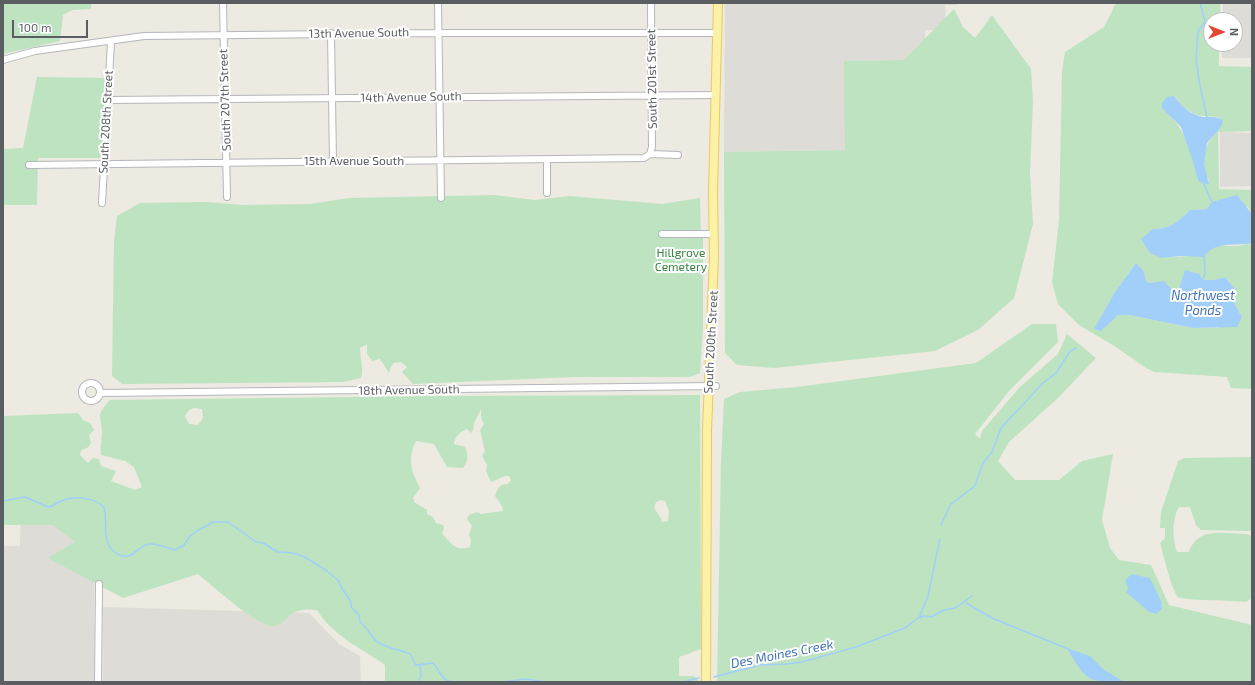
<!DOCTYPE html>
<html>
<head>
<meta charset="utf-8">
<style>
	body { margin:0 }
	#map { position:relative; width:1255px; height:685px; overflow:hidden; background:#eceae1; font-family:"Exo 2",sans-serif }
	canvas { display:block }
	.frame { position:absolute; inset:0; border:4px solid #5a5d61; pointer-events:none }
	.north { position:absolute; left:1203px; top:12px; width:40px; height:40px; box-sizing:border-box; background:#fff; border:1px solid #bdbec0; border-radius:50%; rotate:90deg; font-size:11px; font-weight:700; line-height:16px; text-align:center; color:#5a5d61 }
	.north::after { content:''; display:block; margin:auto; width:14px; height:18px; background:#e04a33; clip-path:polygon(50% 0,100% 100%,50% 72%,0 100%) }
	.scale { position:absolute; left:12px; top:20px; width:76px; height:18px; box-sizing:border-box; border:2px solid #5a5d61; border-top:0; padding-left:5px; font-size:12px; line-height:14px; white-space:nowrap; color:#5a5d61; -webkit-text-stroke:3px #fff; paint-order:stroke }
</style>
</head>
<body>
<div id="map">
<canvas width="1255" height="685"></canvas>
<div class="frame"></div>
<div class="north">N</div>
<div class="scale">100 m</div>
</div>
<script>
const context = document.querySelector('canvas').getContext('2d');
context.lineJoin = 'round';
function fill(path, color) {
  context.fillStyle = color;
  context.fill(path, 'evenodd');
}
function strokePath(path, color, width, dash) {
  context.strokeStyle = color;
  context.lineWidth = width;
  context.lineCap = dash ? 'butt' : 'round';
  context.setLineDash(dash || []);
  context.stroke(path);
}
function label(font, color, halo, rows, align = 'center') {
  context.font = font + ' "Exo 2",sans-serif';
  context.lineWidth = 4;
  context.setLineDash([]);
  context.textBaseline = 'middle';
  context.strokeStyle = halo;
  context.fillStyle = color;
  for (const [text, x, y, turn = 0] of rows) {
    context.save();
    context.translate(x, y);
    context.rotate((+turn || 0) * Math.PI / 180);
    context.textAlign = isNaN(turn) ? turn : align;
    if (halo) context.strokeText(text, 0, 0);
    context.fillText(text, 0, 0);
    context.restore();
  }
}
fill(new Path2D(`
	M725,3h232v2h-12l1,25h-21v14l-21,16 -59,1 1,89 -122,2z
	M1223,3h29v55h-30v-14h13v-24h-12z
	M1220,132l32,1v53l-32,1z
	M21,507l73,3v172h-91v-136h17z
	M103,607l206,6 30,31 21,12 1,26h-258z`), '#dddcd6');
fill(new Path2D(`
	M3,3h88v6l-19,1 -9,5 -3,26 -57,13z
	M1116,3h104v17h-9v24h8v22l33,1v64l-34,1 1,57 33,1v24l-4,-7 -58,3c-12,12 -20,19 -37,19l9,29 28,-2 26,-10h23l13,-3v146l-21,-1 -4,-11 -72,-5 -9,-4 -30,-21 -37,-22 -21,-21 -6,-22 7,-62 3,-148 3,-20 39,-25zM1174,96c15,19 21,20 45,21l2,10c-16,15 -23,34 -12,54h-11c-5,-22 -10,-46 -26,-63zM1136,263l7,7 2,11 5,2 14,-1 13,13 26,-15h11l11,-3 9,11 -2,11 10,18 -25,11h-24l-64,-13h-11l-23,14 20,-37z
	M954,9l9,18 12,11 17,-23 39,54 2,32 -3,72 3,51 -19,74 -36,32 -43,21 -161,17 -37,-3 -12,-12 -1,-201 121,-2 -1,-89 60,-1z
	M37,77l71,1 -4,80h-66l-1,47h-34v-56l20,-1z
	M494,195l41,5 35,-4 92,8 38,-6 1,39h2v91l-3,45 -10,4h-117l-160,7 -11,-12 5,-5 -6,-5 -7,1 -3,3 -2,7 -9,-14 -8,2 -5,-7v-10l-7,4c0,10 4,20 1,30l-17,4 -222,2 -10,-8 2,-134 3,-26 23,-13 65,-1 38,3 67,-1 39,-6z
	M1032,324h24l2,18 -49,49 -34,43 5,5 2,-8 38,-44 38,-33 9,-20 29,24 -38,40 -49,44 -11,19 17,19h44l23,-19 31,-7 -11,66 8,28 9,12 32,5 18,40 83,20v57h-535l4,-220 3,-63 16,-7 57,-5 179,-24z
	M700,395l1,254 -22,8v19h15l6,6h-315v-17c-24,-17 -53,-30 -68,-55 -9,-1 -19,-1 -27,5 -5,4 -9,11 -17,11 -17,0 -61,-41 -75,-52l-75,24 -75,-40 27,-16 -22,-17h-50v-109l75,-3 5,7 7,3 4,7 -5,5 2,9 -4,4 -6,2 -1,5 8,8 5,-5 6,1 2,7 15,5 -5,10 24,9 7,-3 -8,-20 -9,-6 -24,-6c-1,-8 1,-15 1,-23 -1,-19 -7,-15 8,-32l322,-4zM194,408l8,1 1,9 -5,7 -9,-1 -4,-8 4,-6zM481,409v9l3,6 -4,6 5,22 -3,4 5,9 -1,6 5,11 14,-6h4l2,4 -3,4c-9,0 -10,4 -13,12l7,10 1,5 -22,3 -4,-2 -8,3 -2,4 5,7 -3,9 2,5 -1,7c-15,5 -19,-4 -28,-14l2,-4 -1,-4 -7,-2 -3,-6 -6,-3v-4l-13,-8 -1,-4 7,-10c-9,-18 -13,-28 -4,-47l18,3 13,23 16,1c5,-7 6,-13 2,-21l-11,-3c1,-8 6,-12 13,-15l4,4 2,-3 1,-7zM661,500l4,1 4,10 -1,10 -6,1 -1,-4 -7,-10 2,-6z
	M1252,457v74l-51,-1 -5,-5 -6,-18h-11c-7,11 -7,32 -2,45h12c9,-26 35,-18 58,-18l5,2v62l-6,4c-12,-2 -62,-1 -68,-5 -5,-4 -15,-42 -17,-51l-1,-3 5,-5v-10h-5l1,-16 17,-51 6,-3z`), '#bee3c0');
fill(new Path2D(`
	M1174,96c6,8 14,17 25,20 8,3 17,-2 24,5l-2,6 -14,16 -3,21 5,21 -11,-4 -5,-19 -12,-35 -19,-19v-5l5,-6z
	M1237,195l15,19v29c-18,4 -37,-3 -48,14l-23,-1 -19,2 -12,-5 -9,-14 12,-10c17,0 25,-7 37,-19l17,-1 5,-7z
	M1136,263l7,7 3,11 4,2 14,-2 13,14 8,-25 14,4 4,6h11l11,-3 9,11 -2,11 10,18 -5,10 -44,1 -64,-13h-11l-17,16 -7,-2 21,-37z
	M1131,574l19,4 11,23 1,8 -6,5 -7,-2 -23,-20 2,-4 -3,-7z
	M1067,648l23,8 13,13 21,13c-39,0 -38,-2 -57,-34z`), '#a2cffa');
strokePath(new Path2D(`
	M1200,3l5,18 -7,11 -2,28 4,26 7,31
	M1203,182l9,20
	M1202,281l3,-7 -1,-18
	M3,501l22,-4 23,10c5,0 6,-3 11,-5 14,-7 34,-5 45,5 3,12 0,22 3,34 3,9 13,19 24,14 6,-3 10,-10 18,-11 9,-1 17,4 26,6l9,-5 6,-9 7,-5 16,-9h15l28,20 7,1 15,9 15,1 12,4 22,14 12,10 2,6 10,15v5l8,8 1,7c9,6 10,16 19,21 9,5 21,7 31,11l6,11 17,-2c8,8 7,17 20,19
	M941,525l10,-21 24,-18 8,-23 9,-11 9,-24 42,-45 13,-10 14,-22 6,-3
	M966,603l26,15 76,31
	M919,618l9,-22 12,-57
	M714,677l46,-12 27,-1 15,-2 54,-15 49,-19 13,-10 6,-2 7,1 13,-7 11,-2 17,-12
	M418,682l3,-6 -1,-11
	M502,682l23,-3 22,3
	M682,682l17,-4`), '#a2cffa', 1.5);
const minor = new Path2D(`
	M223,3l4,194
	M438,3l3,195
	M331,33l2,129
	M3,60l32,-9 109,-15 294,-3h279
	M107,100l608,-5
	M650,154l2,-7 -1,-144
	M547,160v33
	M29,165l615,-7 6,-4 28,1
	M102,203l9,-161
	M662,234h52
	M82 392a9 9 0 1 1 18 0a9 9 0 1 1-18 0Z
	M101,393l615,-7
	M98,682l1,-98`);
const major = new Path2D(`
	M706,682l1,-252 7,-174 -1,-64 5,-189`);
strokePath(minor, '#b4b7bb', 8);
strokePath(major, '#eaca5c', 10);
strokePath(minor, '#fff', 6);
strokePath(major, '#fbf2a7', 8);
label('12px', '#5a5d61', '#fff', [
	["13th Avenue South",359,33,-1],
	["South 201st Street",652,79,-91],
	["14th Avenue South",411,97,-1],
	["South 207th Street",225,100,-92],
	["South 208th Street",106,122,-87],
	["15th Avenue South",354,161],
	["South 200th Street",711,342,-87],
	["18th Avenue South",409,390,-1]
]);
label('12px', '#388240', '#fff', [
	["Hillgrove",681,253],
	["Cemetery",681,267]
]);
label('italic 13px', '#4474b3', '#fff', [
	["Northwest",1203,296],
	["Ponds",1203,311],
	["Des Moines Creek",782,654,-11]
]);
</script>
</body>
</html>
